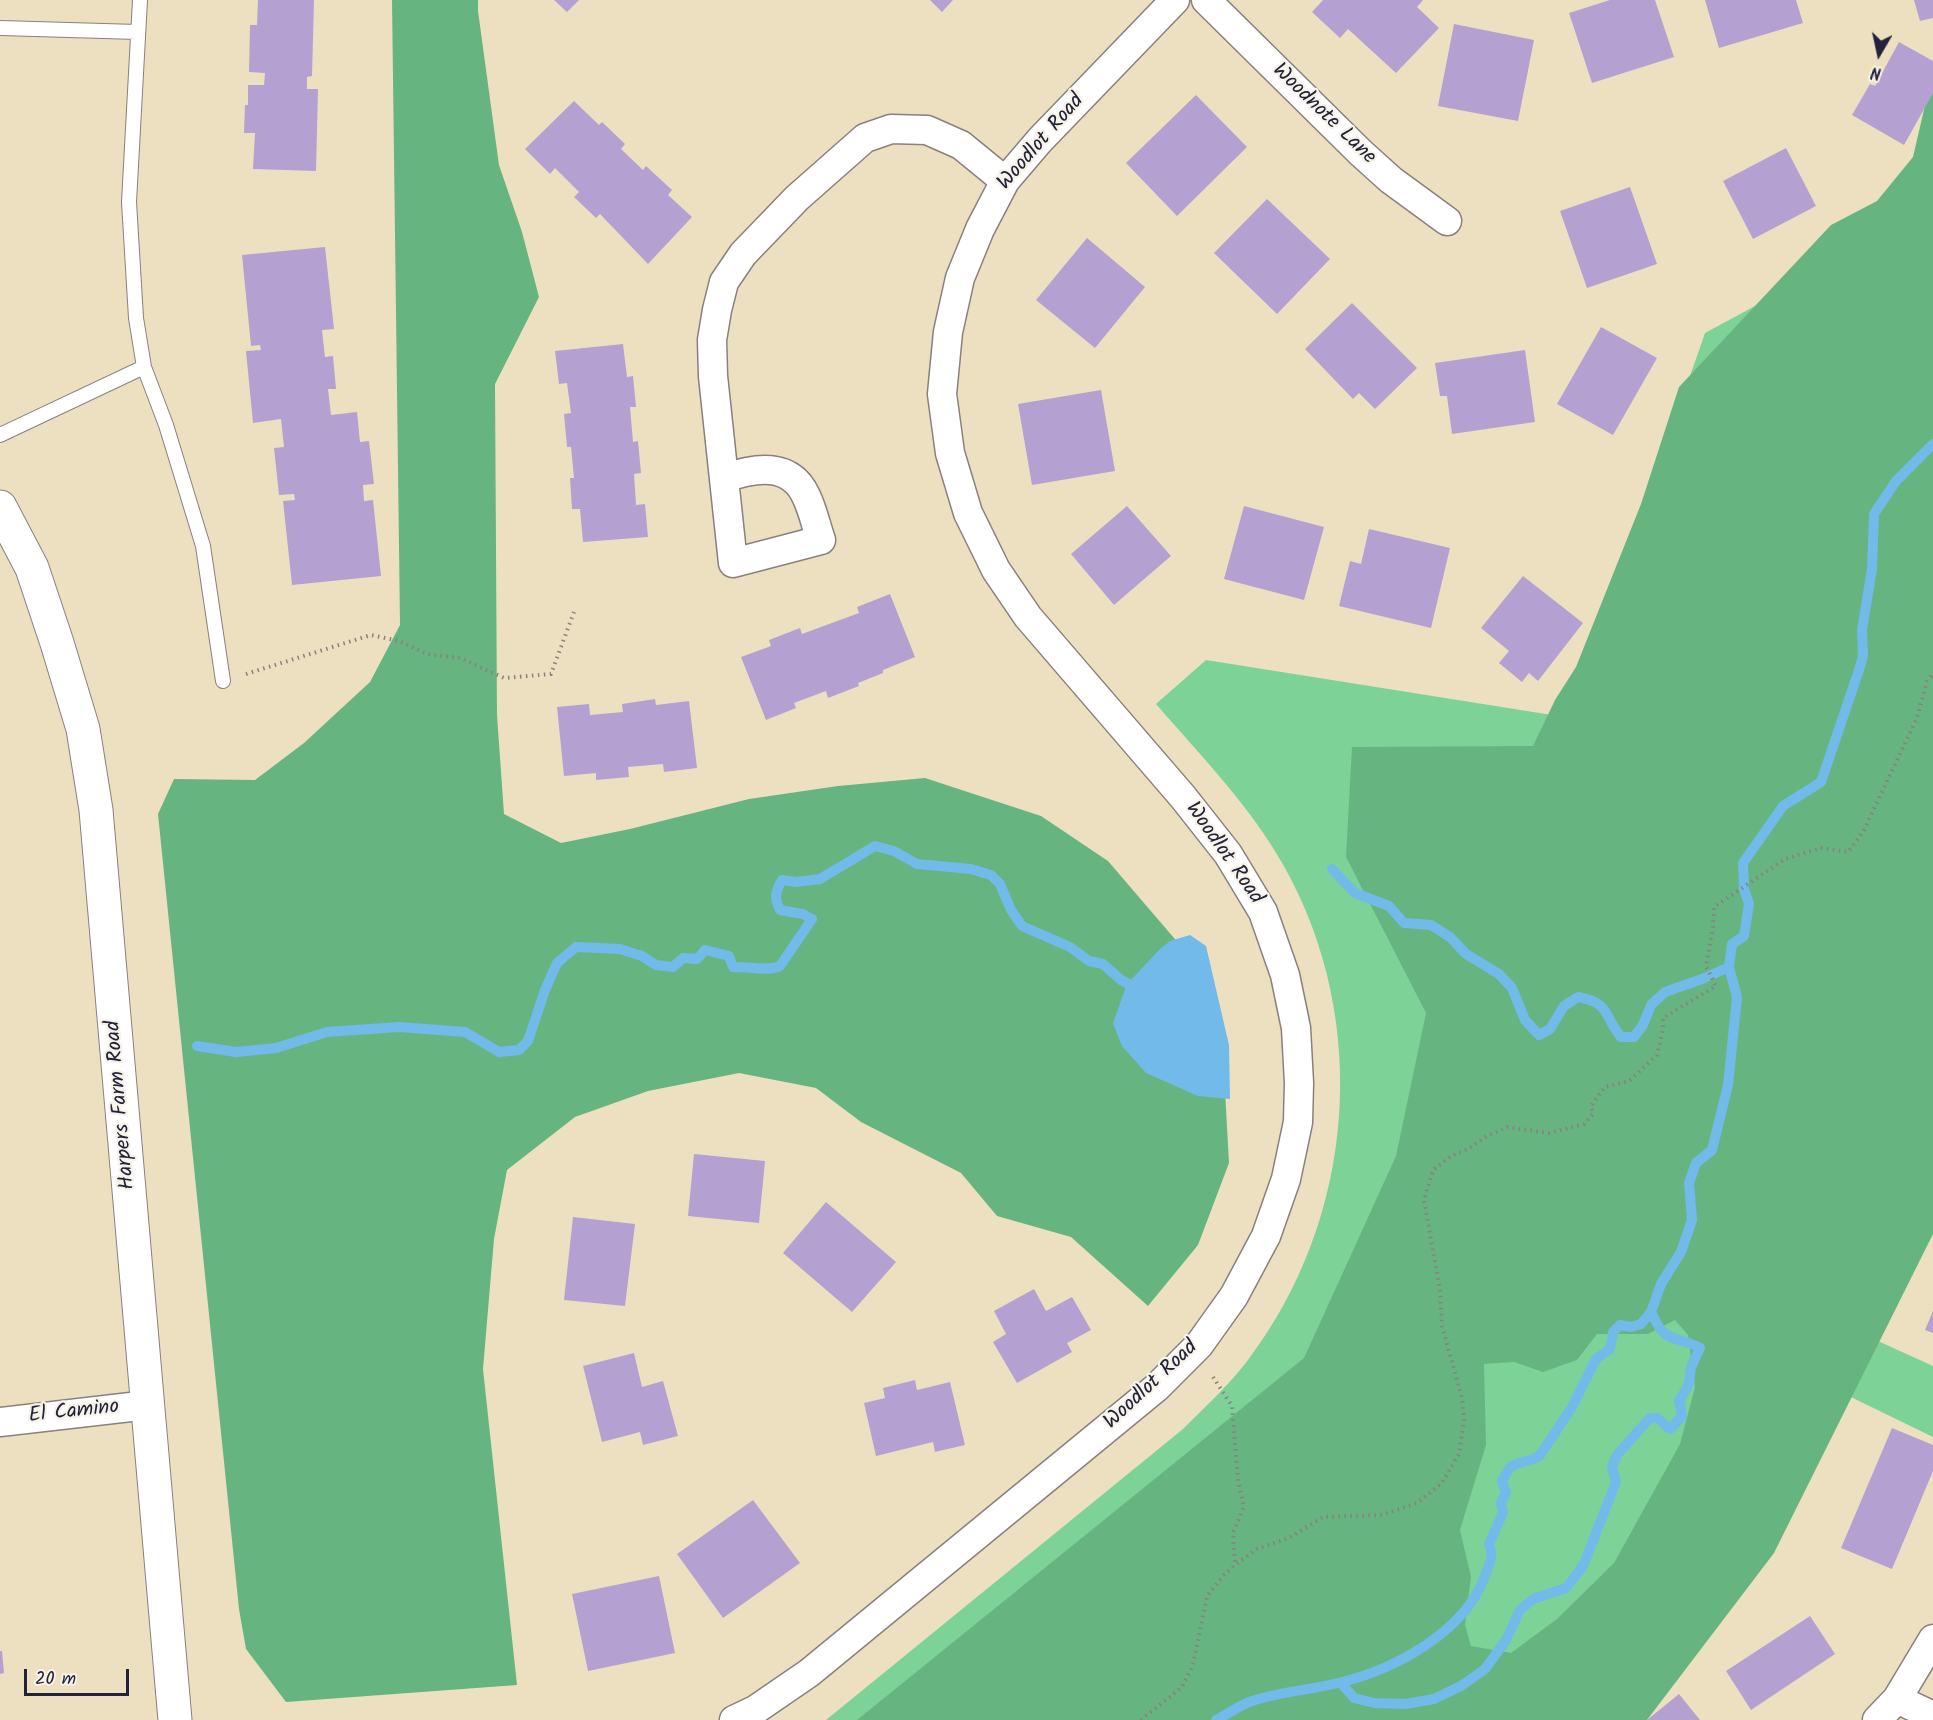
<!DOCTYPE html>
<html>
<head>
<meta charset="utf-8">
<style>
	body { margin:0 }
	#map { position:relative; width:1933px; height:1720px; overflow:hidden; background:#ede0c0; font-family:Kalam,sans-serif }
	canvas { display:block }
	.north { position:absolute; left:1849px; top:24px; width:60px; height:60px; -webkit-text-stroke:4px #f7f3e8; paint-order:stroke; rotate:189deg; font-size:16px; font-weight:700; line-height:24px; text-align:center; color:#22223b }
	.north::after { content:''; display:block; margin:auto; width:21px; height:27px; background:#22223b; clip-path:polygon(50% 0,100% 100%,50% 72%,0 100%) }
	.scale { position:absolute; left:24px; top:1669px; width:105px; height:27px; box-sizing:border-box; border:3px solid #22223b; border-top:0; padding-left:8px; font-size:18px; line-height:21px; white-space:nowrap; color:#22223b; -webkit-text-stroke:4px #f7f3e8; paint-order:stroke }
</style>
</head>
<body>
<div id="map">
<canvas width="1933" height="1720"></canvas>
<div class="north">N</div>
<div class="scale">20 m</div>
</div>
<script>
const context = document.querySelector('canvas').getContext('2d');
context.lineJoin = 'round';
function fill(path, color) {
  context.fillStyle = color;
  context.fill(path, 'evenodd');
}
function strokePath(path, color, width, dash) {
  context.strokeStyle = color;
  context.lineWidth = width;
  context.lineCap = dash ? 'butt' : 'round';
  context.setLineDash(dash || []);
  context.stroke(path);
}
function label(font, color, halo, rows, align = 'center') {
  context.font = font + ' Kalam,sans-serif';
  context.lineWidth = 4.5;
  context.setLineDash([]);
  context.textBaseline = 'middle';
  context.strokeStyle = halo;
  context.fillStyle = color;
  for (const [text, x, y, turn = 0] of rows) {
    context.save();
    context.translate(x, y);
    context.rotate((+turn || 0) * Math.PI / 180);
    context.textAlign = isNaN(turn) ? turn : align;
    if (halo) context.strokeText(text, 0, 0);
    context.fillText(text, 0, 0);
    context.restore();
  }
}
fill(new Path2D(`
	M1931,211l-161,1081 163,74v71l-187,-91 -90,202 -213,172h-617l357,-291c22,-22 46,-44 65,-69 107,-141 123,-337 37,-492 -34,-61 -83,-111 -129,-164l50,-44 365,58 134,-385z`), '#7dd397');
fill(new Path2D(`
	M392,0h86v11l21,154 23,67 17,65 -44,87 2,331 7,99 57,29 69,-14 119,-30 89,-13 87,-8 116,38 67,45 78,91 36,85 7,126 -31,82 -50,61 -77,-69 -74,-21 -36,-43 -100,-51 -45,-34 -77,-15 -91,18 -73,26 -68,53 -13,69 -11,130 34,316 -231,17 -40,-53 -7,-40 -81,-795 16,-35 81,1 49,-37 66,-61 30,-57z
	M1933,71v1163l-159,319 -127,167h-790l447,-362 92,-202 30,-143 -80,-156 6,-110 181,-1 22,-46 21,-33 65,-163 38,-117 152,-162 46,-24 36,-44zM1675,1320l13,15 7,52 -15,57 -66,119 -57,56 -46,34 -40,-7 -6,-21 6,-48 -11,-47 26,-85 -2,-81 30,-2 29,10 34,-12 20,-26h51z`), '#66b580');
fill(new Path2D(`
	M1190,935l16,11 23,99 1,54 -32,-3 -52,-23 -24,-27 -9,-23 14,-39 33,-35 10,-8z`), '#71bae9');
strokePath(new Path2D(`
	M1332,869l23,24 34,13 15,17 27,2 19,12 16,17 33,20 13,14 13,32 14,15 11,-6 14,-23 14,-9c33,6 25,18 43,40h13l9,-12 8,-20 14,-13 37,-13 27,-12
	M197,1046l39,6 40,-4 51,-16 72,-5 66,5 34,20 20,-2 9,-9 17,-51 12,-27 19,-16 44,2 22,7 14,9 17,2 10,-9 14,1 8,-9 24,6 4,11c15,-1 35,5 47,-1l32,-47 -9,-5 -23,-4c-6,-12 -5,-18 2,-30l14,2 24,-3 55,-33 19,5 23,13 54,5 20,6 9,9 11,26 11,16 48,21 19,14 14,3 18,16 18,9
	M1341,1683l13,15 20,5 31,1 29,-5 27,-13 24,-17 21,-29 14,-30 13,-11 33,-11 17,-22 33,-84 -4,-15 5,-12 33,-37h7l13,11 12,-13 -3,-15 10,-17 2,-17 9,-19c-11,-7 -26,-7 -36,-15 -6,-5 -9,-14 -13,-21
	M1216,1720c12,-6 24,-15 36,-19 30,-10 60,-11 90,-19 53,-13 122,-50 142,-104 5,-13 10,-20 5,-34l14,-31 -2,-10 5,-10 -4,-12 8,-14 6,-3 20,-6 5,-4 31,-47 24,-48 14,-10 3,-17 7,-7 11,2 10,-3 10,-12 10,-28 20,-32 11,-32 -3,-37 7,-20 16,-13 16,-65 9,-88 -8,-30 3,-23 12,-8 5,-32 -5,-15 -1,-26 40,-57 38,-24 38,-112 4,-14 -1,-26 10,-61 2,-55 22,-33 37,-37`), '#71bae9', 10);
fill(new Path2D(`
	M258,0h56l-2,76 -5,1v12h11l-2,82 -63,-2 2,-36h-11l1,-28h3v-20h16l1,-12 -16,-1 1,-47h7z
	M554,0h25l-12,12z
	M930,0h23l-11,12z
	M1323,0h100l-6,7 22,21 -43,45 -48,-44 -8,9 -28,-26z
	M1610,0h45l19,57 -82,26 -23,-70z
	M1705,0h91l7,23 -84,25z
	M1914,0h19v18l-13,3z
	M1454,24l80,16 -16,81 -80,-15z
	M1899,42l34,19v32l-29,52 -52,-30 18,-31 5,2z
	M1196,95l51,52 -70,69 -51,-53z
	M574,101l25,24 3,-3 23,22 -4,5 22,21 3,-4 26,24 -4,5 24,22 -44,47 -48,-50 -4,4 -22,-21 5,-5 -24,-24 -5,6 -25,-25z
	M1786,148l30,58 -63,33 -30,-58z
	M1630,187l27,77 -70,24 -27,-77z
	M1267,199l63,60 -53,55 -63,-61z
	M1087,238l58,49 -50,61 -59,-48z
	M325,247l9,82 -12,1 3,27 8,-1 3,33h-8l3,26 26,-3 3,30 9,-1 5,43 -11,1 1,16 9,-1 8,76 -89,9 -9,-84 12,-1 -1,-6 -15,1 -5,-47 10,-1 -3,-28 -28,4 -7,-72 15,-1 -1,-5 -9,1 -9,-91z
	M1352,303l65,65 -42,41 -16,-16 -6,6 -48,-50z
	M1601,327l56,31 -44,77 -56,-31z
	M623,344l4,33 6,-1 3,31h-6l3,35 5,-1 3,32 -7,1 2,31 9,-1 3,33 -65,5 -3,-33h-8l-2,-31h4l-3,-31h-4l-3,-33 7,-1 -4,-30 -8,1 -4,-33z
	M1525,350l10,72 -83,12 -5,-38h-7l-5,-33z
	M1101,390l14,81 -83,14 -14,-81z
	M1127,506l44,50 -57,49 -43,-51z
	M1244,506l80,21 -20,73 -80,-21z
	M1369,529l81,19 -19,80 -92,-22 11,-45 11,3z
	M1523,576l60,47 -45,58 -9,-8 -7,9 -23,-19 10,-12 -28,-23z
	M890,594l25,63 -32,13v3l-25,10 1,3 -31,12 -2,-7 -32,12 2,5 -30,12 -25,-63 30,-11 -2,-6 31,-12 2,6 57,-21 -2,-6z
	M655,699l1,6 33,-4 8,67 -33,4 -1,-8 -35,3 1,10 -33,3v-7l-32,3 -7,-69 32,-3 1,11 33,-3 -1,-8z
	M694,1154l71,7 -6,62 -71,-7z
	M826,1202l70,60 -44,50 -69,-59z
	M573,1217l62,7 -10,82 -61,-6z
	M1034,1289l12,22 26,-14 19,33 -24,13 5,9 -55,31 -24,-41 13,-8 -12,-23z
	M1933,1311v22l-8,-3z
	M634,1353l8,34 21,-6 15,55 -35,9 -3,-13 -38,10 -19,-76z
	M915,1380l2,10 33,-8 15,63 -30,7 -2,-10 -57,14 -12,-53 21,-5 -2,-10z
	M1892,1428l41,17v26l-41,98 -51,-21z
	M753,1500l47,63 -77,55 -46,-64z
	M659,1576l16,77 -87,18 -16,-77z
	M1810,1616l25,38 -84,56 -25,-39z
	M0,1651h2l2,22 -4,1z
	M1679,1694l21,26h-53z`), '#b4a1d1');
const service = new Path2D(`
	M140,0l-11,202 7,116 8,49 22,58 37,121 20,135
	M0,28l138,4
	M0,435l144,-68`);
const minor = new Path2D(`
	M1206,0l155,153 30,27 56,41
	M725,478c29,-10 65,-17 81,18 7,14 10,30 15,44l-88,23 -20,-187 -1,-36 5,-30 7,-28 19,-28 54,-56 68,-60 26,-9 36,1 34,15 44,36
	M0,1422l148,-17
	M1897,1699l36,17
	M734,1720l21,-10 54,-37 347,-285 43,-43 35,-49 32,-60 20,-57 12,-57 1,-39 -3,-55 -11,-53 -22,-63 -35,-58 -45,-57 -155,-180 -32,-47 -28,-57 -18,-60 -8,-59 6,-62 12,-54 20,-49 25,-48 35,-41 135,-140
	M1877,1720l20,-21 36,-60`);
const secondary = new Path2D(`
	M0,507l32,61 25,75 26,86 13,81 79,910`);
strokePath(service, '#88817e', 16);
strokePath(minor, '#88817e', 31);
strokePath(secondary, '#88817e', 35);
strokePath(new Path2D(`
	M246,674l125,-39 28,6 28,13 33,4 44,20 47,-4 23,-62
	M1213,1377l19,29 6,75 6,26 -11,25 2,32
	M1141,1720l41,-33 11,-22 14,-69 17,-21 11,-10 22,-16 32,-11 34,-21 59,-2 35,-12 25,-20 17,-29 5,-34 -2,-22 -20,-72 -2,-36 -16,-90 9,-30 18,-14 17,-7 19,-13 20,-9 42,6 35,-9 9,-10 -2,-8 14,-19 24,-6 28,-26 6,-25v-12l53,-32 -10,-20 7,-39 1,-20 71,-48 36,-11 27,4 15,-20 54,-114 10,-37 6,-7`), '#88817e', 4, [1.5, 4.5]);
strokePath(service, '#fff', 14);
strokePath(minor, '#fff', 28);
strokePath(secondary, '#fff', 33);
label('21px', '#22223b', '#f7f3e8', [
	["Woodnote Lane",1323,115,44],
	["Woodlot Road",1042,143,-49],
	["Woodlot Road",1223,854,55],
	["Harpers Farm Road",122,1105,-95],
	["Woodlot Road",1152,1386,-43],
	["El Camino",74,1413,-6]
]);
</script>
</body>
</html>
